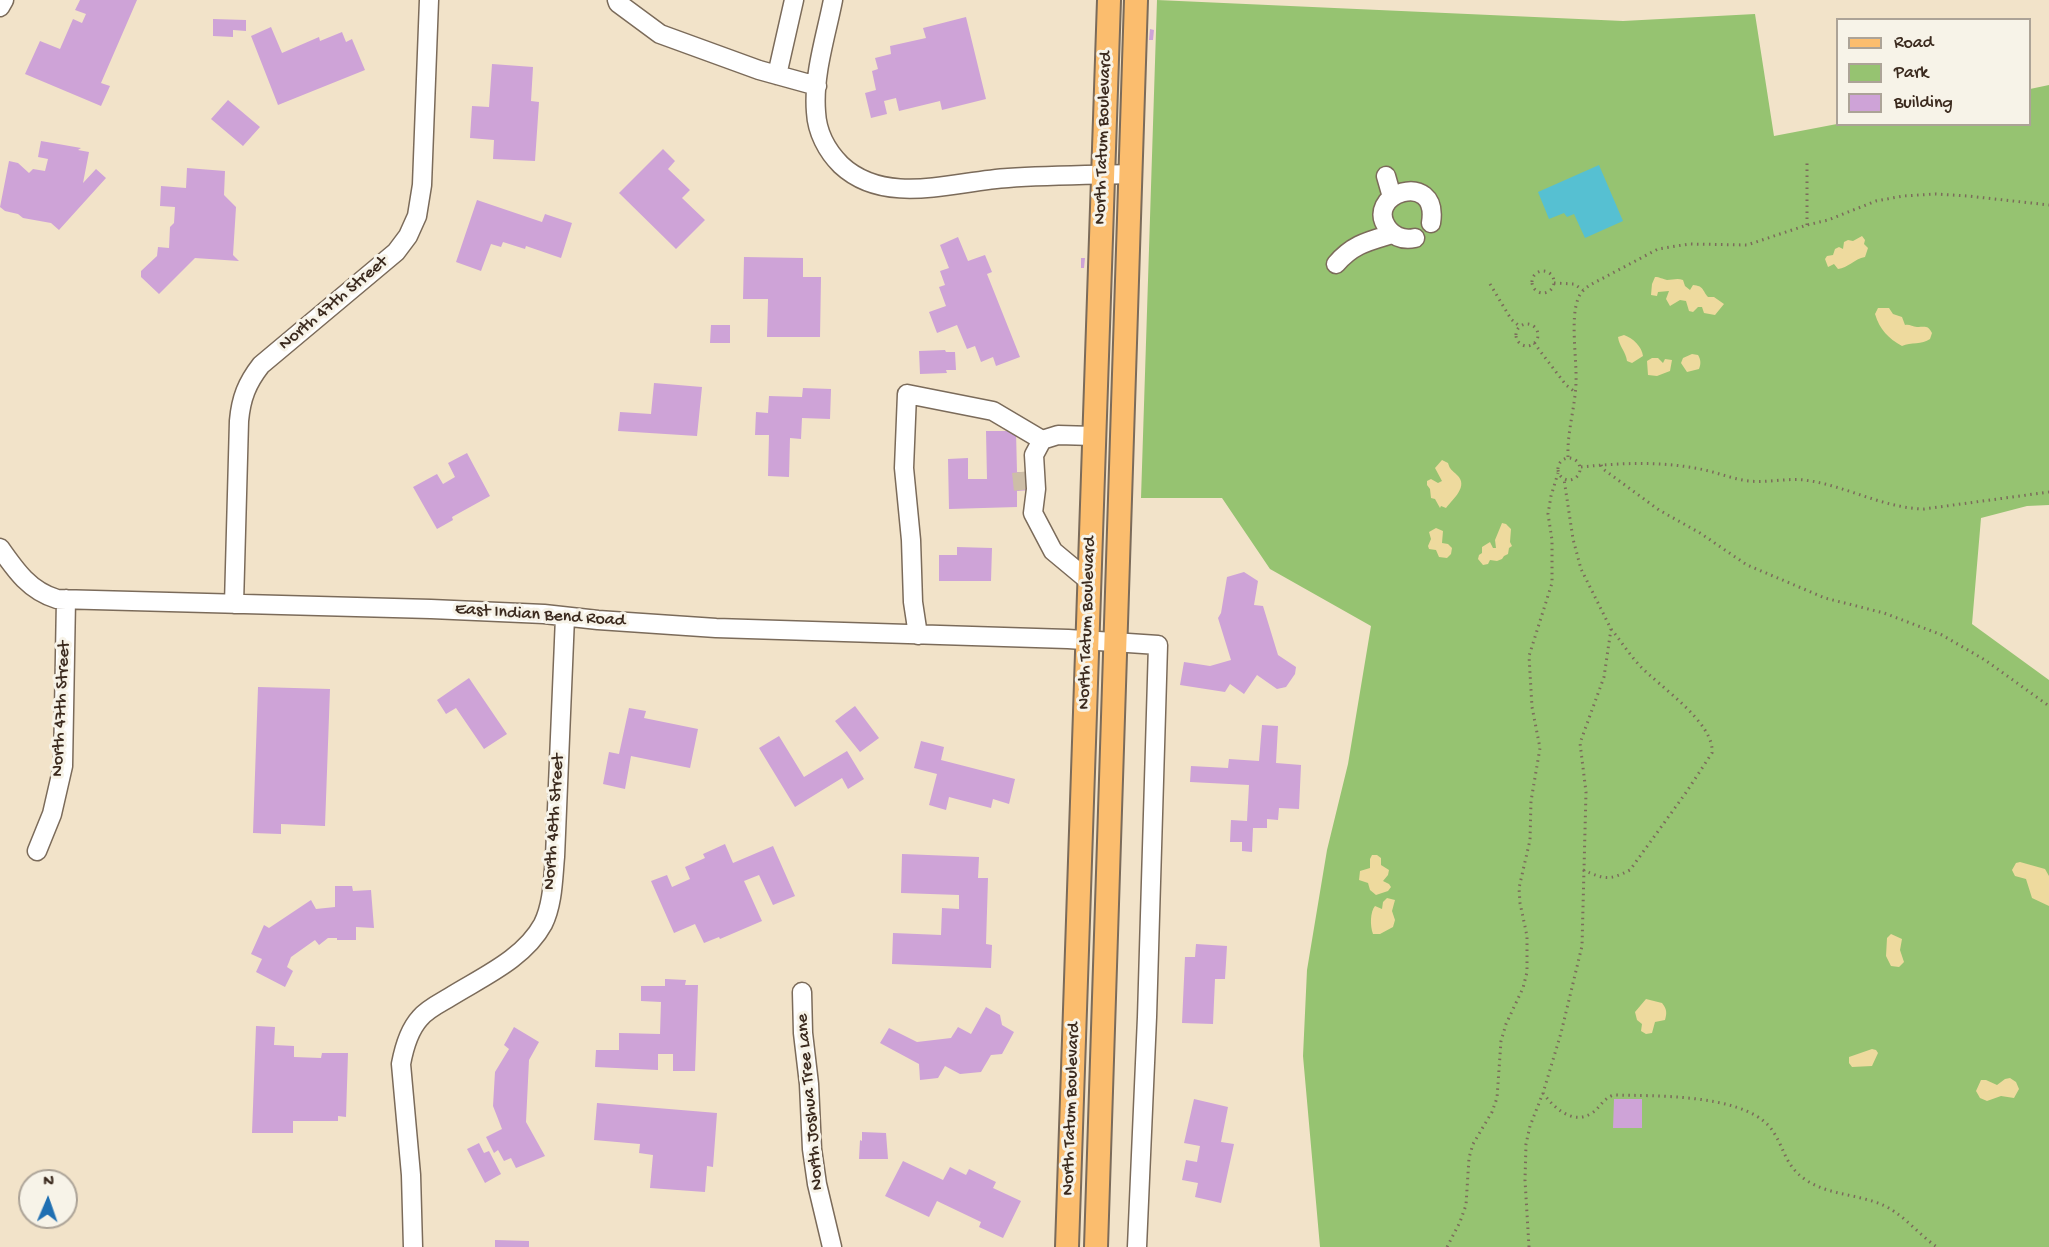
<!DOCTYPE html>
<html>
<head>
<meta charset="utf-8">
<style>
	body { margin:0 }
	#map { position:relative; width:2049px; height:1247px; overflow:hidden; background:#f2e3c9; font-family:"Gochi Hand",sans-serif }
	canvas { display:block }
	.legend { position:absolute; left:1836px; top:18px; width:195px; height:108px; box-sizing:border-box; background:#f7f3e8; border:2px solid #aca397; margin:0; padding:8px 10px; list-style:none; font-size:18px; color:#3b2a1e }
	.legend li { display:flex; align-items:center; gap:12px; height:30px }
	.legend b { width:30px; border:2px solid #aca397 }
	.north { position:absolute; left:18px; top:1169px; width:60px; height:60px; box-sizing:border-box; background:#f7f3e8; border:2px solid #aca397; border-radius:50%; rotate:2deg; font-size:16px; font-weight:700; line-height:24px; text-align:center; color:#3b2a1e }
	.north::after { content:''; display:block; margin:auto; width:21px; height:27px; background:#1f6fb2; clip-path:polygon(50% 0,100% 100%,50% 72%,0 100%) }
</style>
</head>
<body>
<div id="map">
<canvas width="2049" height="1247"></canvas>
<ul class="legend">
<li><b style="height:8px;background:#fbbd6e"></b>Road</li>
<li><b style="height:16px;background:#96c371"></b>Park</li>
<li><b style="height:16px;background:#cea3d7"></b>Building</li>
</ul>
<div class="north">N</div>
</div>
<script>
const context = document.querySelector('canvas').getContext('2d');
context.lineJoin = 'round';
function fill(path, color) {
  context.fillStyle = color;
  context.fill(path, 'evenodd');
}
function strokePath(path, color, width, dash) {
  context.strokeStyle = color;
  context.lineWidth = width;
  context.lineCap = dash ? 'butt' : 'round';
  context.setLineDash(dash || []);
  context.stroke(path);
}
function label(font, color, halo, rows, align = 'center') {
  context.font = font + ' "Gochi Hand",sans-serif';
  context.lineWidth = 6;
  context.setLineDash([]);
  context.textBaseline = 'middle';
  context.strokeStyle = halo;
  context.fillStyle = color;
  for (const [text, x, y, turn = 0] of rows) {
    context.save();
    context.translate(x, y);
    context.rotate((+turn || 0) * Math.PI / 180);
    context.textAlign = isNaN(turn) ? turn : align;
    if (halo) context.strokeText(text, 0, 0);
    context.fillText(text, 0, 0);
    context.restore();
  }
}
fill(new Path2D(`
	M1157,0l466,21 132,-7 19,122 63,-12h193v-35l19,-4v420l-22,1 -46,12 -9,106 77,56v567h-729l-17,-191 4,-86 20,-120 21,-86 23,-138 -101,-57 -48,-71h-81z`), '#96c371');
fill(new Path2D(`
	M1862,236l3,4 -1,4 4,4 -3,9c-11,2 -17,11 -27,12l-4,-5 -6,3 -3,-8 2,-3 6,-1 2,-6 4,-2 4,2 1,-7 4,-2 5,1z
	M1655,277c5,0 7,2 12,3 6,0 10,-2 16,0l2,6 5,4 3,-5c11,1 9,5 15,12h6l10,7 -9,11 -11,-2 -2,-6h-4l-5,5 -4,-1 -3,-10 -6,-1 -10,6 -4,-7 3,-8 -11,1 -1,4 -6,-1 1,-11z
	M1878,308h11l4,6 9,3 3,8c5,-1 7,2 12,2 8,0 11,-2 15,6l-2,6c-8,6 -19,3 -28,7 -14,-8 -22,-16 -27,-32z
	M1624,335c9,3 18,12 19,21l-11,7 -5,-2c-1,-9 -8,-15 -9,-24z
	M1692,354l6,1c3,5 3,9 1,14l-12,3 -6,-9 2,-5z
	M1652,358h6l5,5 2,-4 7,1 -2,11 -13,5 -9,-1 -1,-14z
	M1442,460l6,3c2,7 4,7 9,12 12,11 -4,24 -11,33l-5,-2 -1,2 -5,-9 -4,-1 -1,-9 -3,-4v-4l4,-2 7,4 4,-2 -7,-13z
	M1502,523l4,1 5,5 -1,13 2,4 -3,2 -1,6 -4,2 -2,3 -5,2 -7,-1 -2,4 -5,1 -5,-6 1,-4 3,-2v-6l8,-5 3,6h3l-1,-8z
	M1436,528l7,3 -1,12 6,1 4,4 -1,6 -4,4 -8,-1 -3,-7 -7,-1 -1,-3 3,-7 -2,-7z
	M1372,855h5l4,3v7l8,5 -1,5 -5,6 6,3 2,3 -3,4 -12,4 -6,-5 -2,-7 -9,-3 1,-9 10,-3v-9z
	M2020,862l25,7 4,7v30l-17,-8 -6,-19 -11,-3 -3,-6 4,-7z
	M1387,898l8,2 -3,11 3,9 -2,7 -13,7h-7c-3,-8 -3,-22 2,-28l7,3 1,-7z
	M1891,934l11,5 -2,11 4,12 -5,5 -8,-1 -5,-10 1,-18z
	M1646,999l16,4c5,6 5,10 3,17l-10,2 -3,11 -6,1 -5,-3 1,-7 -5,-4 -2,-8z
	M1872,1049l4,1 2,3 -6,13 -20,1 -3,-4v-6z
	M2010,1078l6,4 3,7 -5,9 -13,-2 -14,5 -7,-3 -4,-7 5,-11h5l11,5 8,-6z`), '#eeda9e');
fill(new Path2D(`
	M1599,165l24,56 -38,17 -11,-24 -7,3 -3,-4 -15,6 -11,-27z`), '#56c0d2');
fill(new Path2D(`
	M80,0h57l-36,83 9,3 -9,20 -76,-32 15,-33 20,8 13,-30 9,4 4,-9 -11,-4z
	M966,17l20,82 -44,11 -2,-9 -41,10 -3,-13 -12,3 3,13 -16,4 -6,-25 11,-3 -4,-19 6,-2 -3,-11 16,-4 -1,-8 36,-8 -3,-10z
	M213,19l33,1v11l-13,-1v7l-20,-1z
	M271,27l11,26 37,-16 1,4 22,-9 4,10 6,-3 13,31 -87,35 -27,-69z
	M1150,29l4,1 -1,10h-4z
	M492,64l41,3 -2,34 8,1 -4,59 -42,-2 1,-19 -24,-2 2,-32 17,1z
	M228,100l32,27 -17,19 -32,-27z
	M41,141l40,7 -3,2 11,2 -6,31 13,-14 10,9 -47,52 -8,-7 -28,-5 -5,-4 -13,-3 -5,-4 9,-46 9,2 11,10 4,-4 12,2 3,-12 -10,-2z
	M663,149l12,12 -7,8 22,21 -8,8 23,22 -29,29 -57,-56z
	M187,168l38,3 -1,24 12,12 -3,48 6,6 -44,-3 -36,36 -18,-17v-6l16,-15 1,-9 11,1 1,-21 4,-4 1,-16 -15,-1 1,-20 25,2z
	M477,200l65,22 3,-8 27,9 -11,35 -35,-12 -1,3 -22,-7 -2,5 -10,-3 -10,27 -25,-9z
	M958,237l10,24 17,-6 7,17 -5,2 33,83 -24,9 -3,-9 -12,5 -6,-16 -8,3 -10,-24 -20,8 -8,-21 17,-6 -7,-19 6,-2 -5,-14 9,-3 -9,-23z
	M744,257l59,1v19h18l-1,60h-53l1,-38h-25z
	M1081,258h4l-1,10h-3z
	M711,325h19v18h-20z
	M945,350l1,2h9l1,18h-10l1,3 -27,1 -1,-23z
	M654,383l48,4 -5,49 -79,-5 2,-19 31,2z
	M803,388l28,1 -1,30 -28,-1 -1,21 -11,-1 -1,39 -21,-1 1,-41h-14l1,-23 12,1 1,-17 33,1z
	M986,431h30l1,41h14v18l-14,1v16l-68,2 -1,-50 20,-1v21h19z
	M467,453l23,43 -38,21 1,3 -16,9 -24,-42 24,-13 6,10 12,-7 -7,-14z
	M957,547l35,1 -1,33h-52v-26h18z
	M1244,572l14,9 -4,24 9,1 15,49 18,12 -1,7 -9,13 -9,2 -20,-14 -13,19 -14,-10 -5,8 -45,-7 4,-23 26,4 21,-6 -13,-42 3,-5 6,-36z
	M469,678l38,56 -23,15 -28,-41 -10,6 -9,-14z
	M258,687l72,2 -5,137 -44,-2v10l-28,-1z
	M855,706l24,32 -19,14 -25,-31z
	M629,708l17,3 -2,7 54,11 -8,39 -59,-12 -6,33 -22,-5 6,-32 10,2z
	M1262,725l16,1 -2,37 25,2 -2,44 -20,-1 -1,12 -11,-1v9h-14l-1,24 -10,-1v-9h-12l1,-22 16,1 2,-36 -59,-3 1,-16 37,2 1,-9 30,2z
	M779,736l25,41 43,-26 17,28 -16,10 -6,-11 -47,29 -36,-59z
	M921,741l23,6 -3,13 74,19 -6,25 -16,-5 -2,9 -42,-11 -3,13 -17,-5 8,-31 -23,-6z
	M725,844l8,19 40,-17 22,50 -22,9 -14,-30 -15,6 18,40 -42,18 -1,-2 -15,6 -9,-19 -21,9 -23,-52 16,-6 5,12 18,-8 -5,-12 20,-9 -2,-4z
	M902,854l77,3 -1,21h10l-2,66 6,1 -1,23 -99,-4 1,-31 48,2 1,-27 17,1v-14l-58,-2z
	M335,886h17l1,5 18,-1 3,38 -18,-1v13h-19v-2h-9l-9,7 -4,-5 -24,17 -4,10 6,4 -8,16 -29,-15 6,-13 -11,-5 13,-29 5,3 42,-28 5,9 19,-2z
	M1196,944l31,2 -2,33h-10l-2,45 -31,-1 3,-66h10z
	M665,979l21,1 -1,5h13l-3,86h-22v-17h-15v16l-63,-3 1,-17h23v-17l41,1 1,-32 -20,-1v-15h24z
	M986,1007l14,8 2,10 12,7 -12,22 -11,1 -10,17 -21,2 -15,-8 -7,12 -18,2 -1,-16 -39,-21 9,-15 28,14 34,-4 7,-11 13,7z
	M256,1026l19,1 -1,18 20,1v11l27,1 1,-5h26l-2,64 -8,-1v5h-45v12h-41z
	M514,1027l25,15 -10,18 -3,62 19,34 -29,12 -5,-10 -7,3 -6,-11 -4,3 -8,-16 16,-8 -9,-23 2,-34 14,-23 -5,-4z
	M1194,1099l34,8 -7,35 13,2 -13,59 -26,-6 3,-14 -16,-3 4,-20 11,2 3,-16 -16,-3z
	M1614,1099h28v29h-29z
	M597,1103l120,10 -4,54 -6,-1 -2,26 -55,-4 3,-33 -14,-2 1,-9 -46,-4z
	M862,1132l24,1 2,26h-29l1,-19 2,1z
	M479,1143l5,10 5,-2 12,23 -16,9 -18,-34z
	M903,1161l40,19 7,-13 16,8 3,-6 27,13 -3,6 28,13 -18,37 -24,-11 2,-5 -44,-21 -8,16 -44,-21z
	M495,1240l34,1v6h-34z`), '#cea3d7');
strokePath(new Path2D(`
	M1021,472l2,19`), '#cdbea7', 18, [18, 9]);
const minor = new Path2D(`
	M617,0l1,3 42,31 99,36 58,16
	M833,0c-7,36 -20,75 -17,112 1,20 11,39 25,53 45,42 113,16 167,13 41,-3 82,-3 123,-4
	M0,7l4,-7
	M777,75l17,-75
	M1386,176l6,21
	M1415,238c-10,2 -19,0 -26,-8 -29,-36 51,-62 42,-7
	M1336,264c17,-20 33,-23 56,-30
	M0,548c16,23 30,43 57,51l374,10 113,5 54,6 118,8 352,11 90,6 -11,372 -10,230
	M1089,581l-36,-30 -20,-38 3,-24 -2,-34 8,-15 16,-5 36,1
	M234,604l5,-183c2,-23 8,-38 22,-56l135,-113 12,-16 9,-20 5,-31 7,-185
	M918,635l-5,-33 -2,-62 -7,-72 3,-74 86,17 49,29
	M37,851l15,-37 11,-48 3,-167
	M802,992l1,41 6,51 3,65 5,35 15,63
	M413,1247l-2,-72 -10,-111c3,-16 8,-34 19,-46 7,-9 20,-15 30,-21 32,-20 74,-38 93,-73 10,-20 10,-46 12,-67l10,-240`);
const major = new Path2D(`
	M1067,1247l42,-1247
	M1096,1247l40,-1247`);
strokePath(minor, '#7b6b5a', 21);
strokePath(major, '#7b6b5a', 26);
strokePath(new Path2D(`
	M1807,225v-62
	M1532 282a11 11 0 1 1 22 0a11 11 0 1 1-22 0Z
	M1554,283l20,1 9,6
	M1490,284l21,35 8,7
	M1516 335a11 11 0 1 1 22 0a11 11 0 1 1-22 0Z
	M1534,343l32,42 9,7
	M1568,457c-1,-25 7,-49 8,-74 1,-23 -6,-64 2,-84 2,-6 7,-11 12,-14l68,-36 31,-5 58,1 60,-20 21,-5 48,-19 27,-5 32,-2 33,2 81,9
	M1558 469a11 11 0 1 1 22 0a11 11 0 1 1-22 0Z
	M1601,465l2,4 56,41 41,23 47,32 78,33 59,15 58,22 43,25 64,46
	M1581,467c39,-4 79,-6 119,2 16,3 32,10 49,12 18,2 37,-3 55,-1 41,5 78,28 120,29l125,-17
	M1583,870c21,9 26,11 47,0l55,-76 27,-41c3,-30 -53,-67 -72,-87 -11,-12 -19,-25 -29,-37
	M1543,1093c10,14 30,33 49,20 9,-6 11,-15 22,-18 41,1 124,-1 154,30 17,19 14,39 38,55 21,14 46,14 69,22 26,8 41,31 62,45
	M1447,1247l13,-25 6,-17 3,-47 4,-14 19,-32 5,-14 4,-57 5,-17 17,-36 4,-16v-36l-7,-33 -1,-15 11,-48 1,-39 9,-53 -8,-41 -3,-51 23,-73v-43l-4,-26 3,-18 7,-23
	M1529,1247l-4,-67 1,-36 4,-18 13,-33 18,-60 21,-87 4,-154 -6,-49 24,-66 7,-48 -30,-60 -8,-30 -9,-60`), '#7b6b5a', 3, [1.5, 4.5]);
strokePath(minor, '#fff', 18);
strokePath(major, '#fbbd6e', 22);
label('18px', '#3b2a1e', '#f7f3e8', [
	["North Tatum Boulevard",1104,138,-88],
	["North 47th Street",334,304,-40],
	["East Indian Bend Road",540,616,4],
	["North Tatum Boulevard",1088,623,-88],
	["North 47th Street",62,709,-87],
	["North 48th Street",555,822,-86],
	["North Joshua Tree Lane",811,1102,-95],
	["North Tatum Boulevard",1072,1109,-88]
]);
</script>
</body>
</html>
